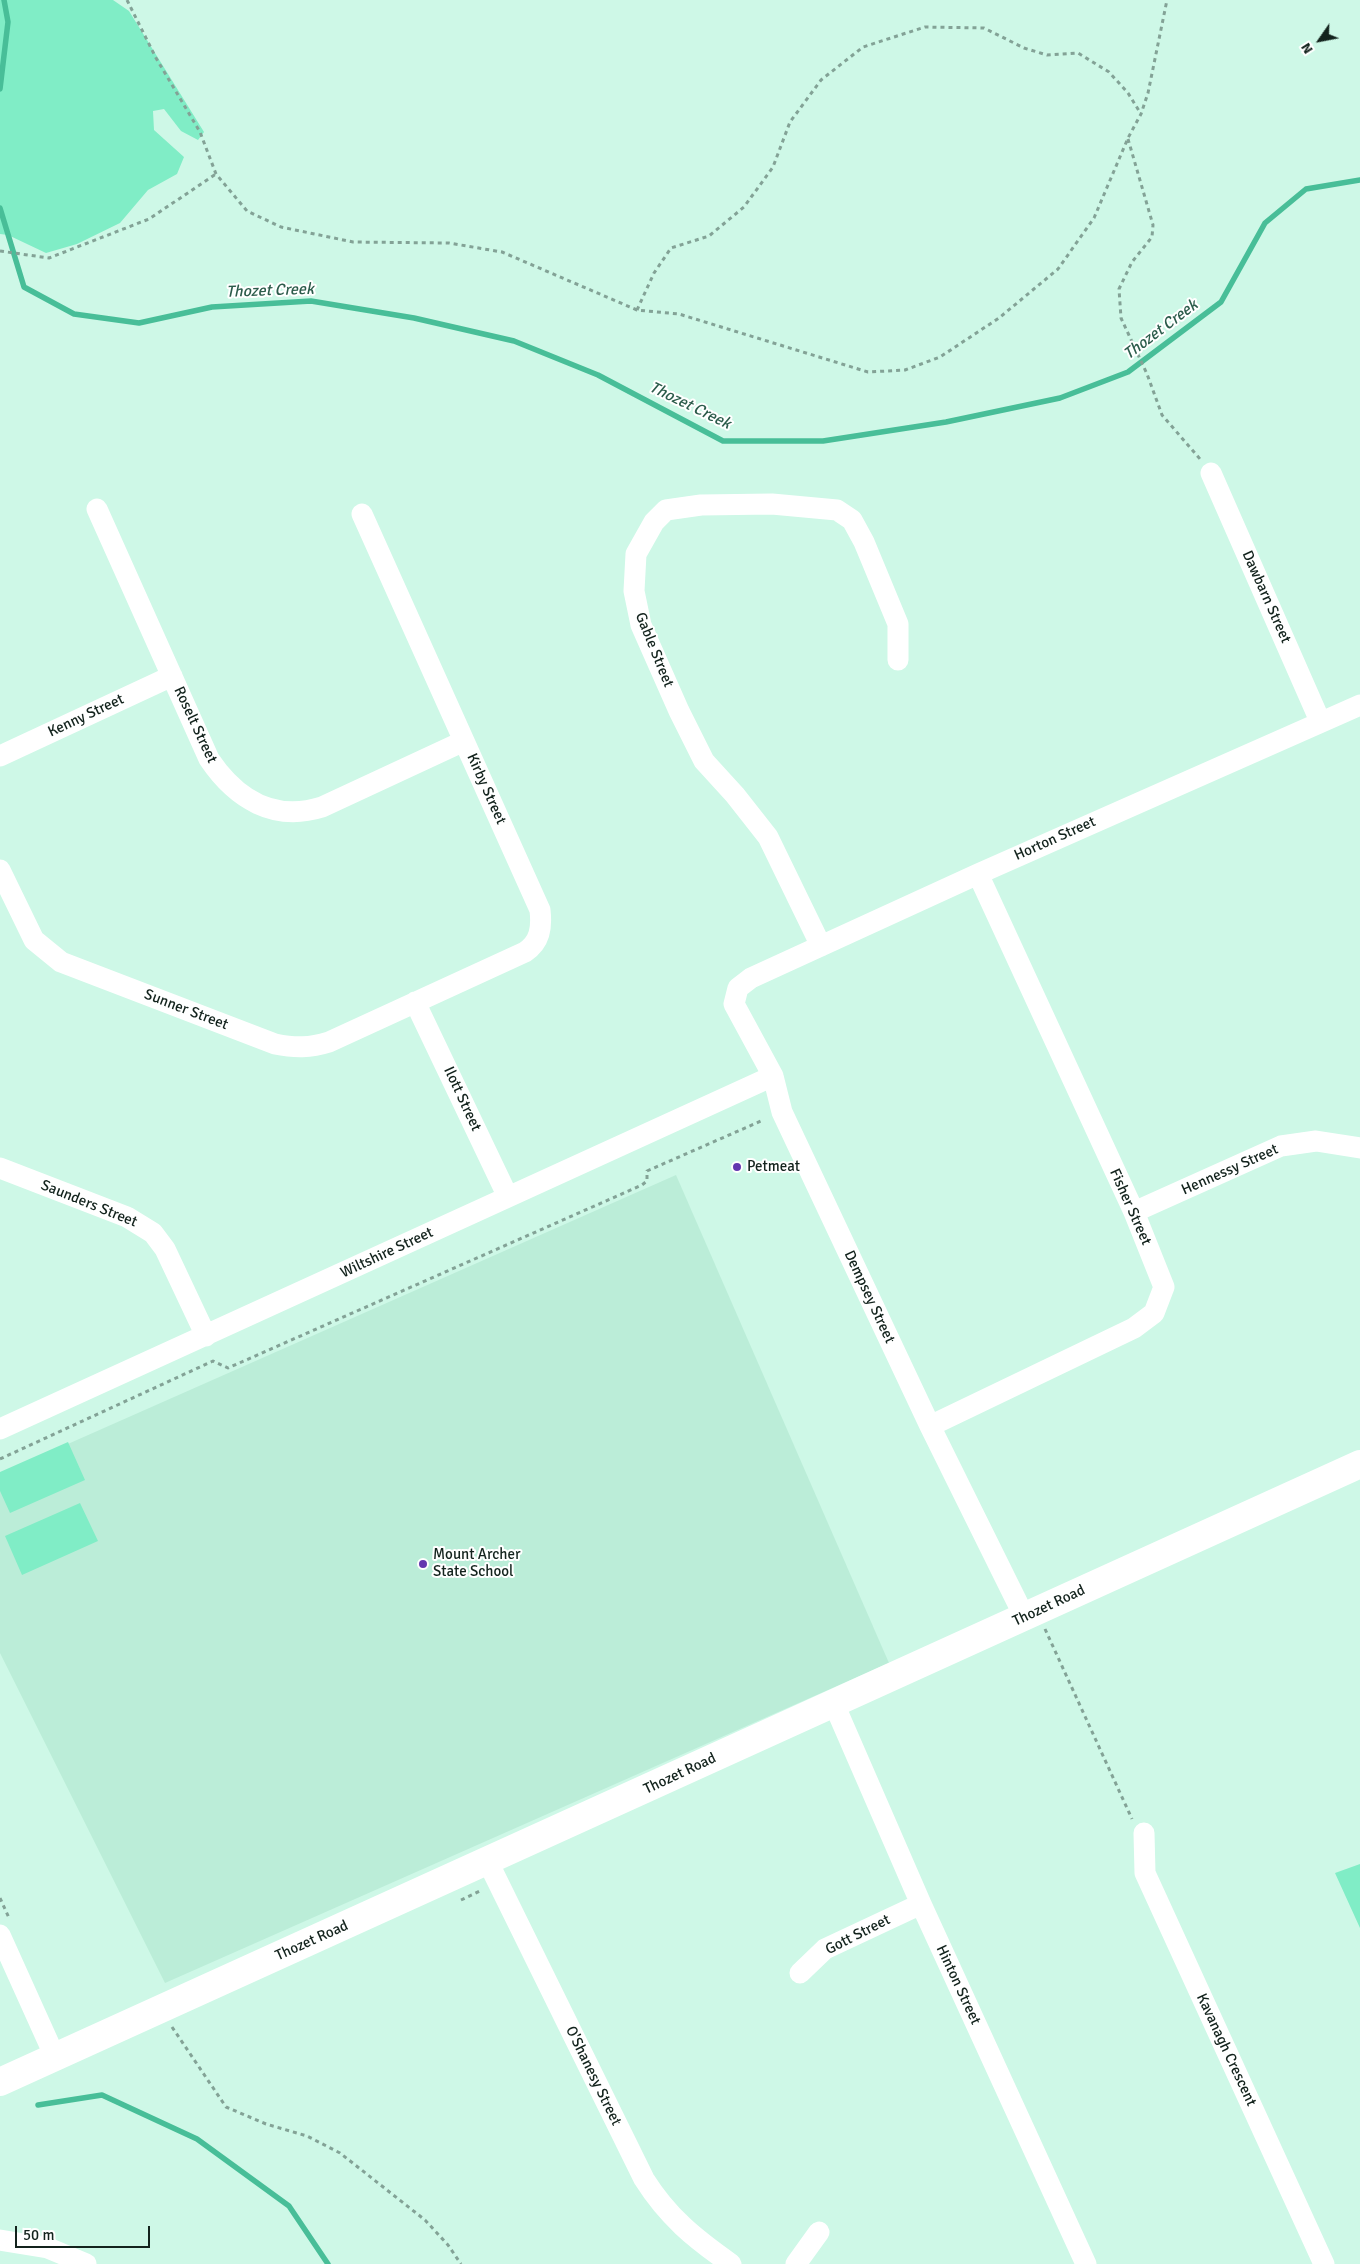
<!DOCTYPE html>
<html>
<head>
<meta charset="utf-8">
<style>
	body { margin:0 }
	#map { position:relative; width:1360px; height:2264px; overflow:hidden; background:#cef8e7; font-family:Signika,sans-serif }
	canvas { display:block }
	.north { position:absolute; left:1295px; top:15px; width:50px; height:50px; -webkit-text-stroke:4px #fff; paint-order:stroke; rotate:237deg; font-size:14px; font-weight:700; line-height:20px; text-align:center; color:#13231d }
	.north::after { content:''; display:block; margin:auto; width:18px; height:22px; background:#13231d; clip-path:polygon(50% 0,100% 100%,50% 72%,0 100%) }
	.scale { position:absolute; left:15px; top:2226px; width:135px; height:22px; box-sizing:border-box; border:2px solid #13231d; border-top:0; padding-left:6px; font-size:15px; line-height:18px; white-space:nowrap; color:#13231d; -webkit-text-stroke:4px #fff; paint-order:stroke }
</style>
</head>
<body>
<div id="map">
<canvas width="1360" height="2264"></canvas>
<div class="north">N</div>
<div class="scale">50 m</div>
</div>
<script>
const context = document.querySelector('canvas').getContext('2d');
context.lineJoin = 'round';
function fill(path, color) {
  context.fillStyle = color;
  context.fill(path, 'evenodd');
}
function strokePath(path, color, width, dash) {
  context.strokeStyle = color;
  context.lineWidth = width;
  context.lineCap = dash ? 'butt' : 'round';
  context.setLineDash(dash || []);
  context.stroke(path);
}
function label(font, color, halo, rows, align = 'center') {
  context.font = font + ' Signika,sans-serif';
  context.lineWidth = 4;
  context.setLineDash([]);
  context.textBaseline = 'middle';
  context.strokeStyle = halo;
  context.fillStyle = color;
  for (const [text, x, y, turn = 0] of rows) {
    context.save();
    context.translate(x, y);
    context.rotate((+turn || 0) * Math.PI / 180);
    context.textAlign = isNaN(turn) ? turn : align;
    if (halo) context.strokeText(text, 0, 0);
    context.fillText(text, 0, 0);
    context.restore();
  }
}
fill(new Path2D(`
	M676,1175l213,488 -724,320 -165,-330v-179z`), '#bbedd8');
fill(new Path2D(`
	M0,0h113l16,11 75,121 -6,8 -17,-9 -17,-22 -11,2 1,19 30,27 -7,17 -29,16 -28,33 -43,21 -31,9 -38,-18 -8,-1z
	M68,1442l17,38 -75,33 -10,-22v-19z
	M80,1503l18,38 -76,34 -17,-39z
	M1360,1864v64l-25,-55z`), '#80edc6');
strokePath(new Path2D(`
	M0,89l8,-67 -4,-22
	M0,208l24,79 50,27 65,9 73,-16 99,-6 103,17 100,23 84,34 125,66h100l123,-19 114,-24 68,-26 93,-70 44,-79 41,-34 54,-9
	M38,2105l64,-10 95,44 92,67 39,58`), '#48be98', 5.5);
strokePath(new Path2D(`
	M127,0l29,58 44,74 16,42 31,37 34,16 72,15 96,1 53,9 135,58 42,4 189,58 37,-2 35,-13 59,-39 59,-49 36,-51 34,-80 13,-24 7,-21 19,-93
	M1128,139l25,86 -1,12 -20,25 -13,27 2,29 26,56 15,41 38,44
	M0,251l49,7 100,-39 67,-45
	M637,310l17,-37 17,-25 38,-12 35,-29 29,-40 17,-45 31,-42 42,-33 62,-20 59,1 40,20 23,7 31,-2 31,19 19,21 13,21
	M0,1459l213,-98 15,7 414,-183 5,-4v-10l114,-50
	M1045,1629l87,190
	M0,1898l9,20
	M461,1900l21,-10
	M172,2027l54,80 40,17 41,12 33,17 85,67 23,25 13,19`), '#83a296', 3, [4, 4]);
strokePath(new Path2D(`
	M1211,473l109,248
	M97,509l112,250c27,40 65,63 113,48l142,-66
	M0,756l172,-80
	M0,870l34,70 27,22 214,82c20,4 35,4 54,-2l196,-90c15,-10 17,-24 15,-42l-178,-396
	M821,946l-53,-109 -33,-42 -31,-34 -25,-50 -38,-86 -7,-34 2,-37 18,-32 12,-12 35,-5 71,-1 65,6 15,10 12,22 34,82v36
	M415,1002l93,195
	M0,1168l127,49 26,16 12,16 41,87
	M1134,1212l147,-66 35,-5 44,7
	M930,1426l204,-98 20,-15 10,-26 -30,-75 -156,-338
	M0,1429l773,-353
	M1025,1618l-95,-192 -148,-314 -9,-36 -39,-72 4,-16 13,-10 227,-104 382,-169
	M834,1704l87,200 165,360
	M1144,1833l1,40 179,391
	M488,1862l156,317c24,38 50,59 87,85
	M0,1935l55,122
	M800,1973l25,-24 96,-45
	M0,2240l48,8 38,16
	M796,2264l23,-32`), '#fff', 21);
strokePath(new Path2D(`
	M0,2082l1360,-618`), '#fff', 28);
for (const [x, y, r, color] of [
	[737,1167,5,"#6337af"],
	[423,1564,5,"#6337af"]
]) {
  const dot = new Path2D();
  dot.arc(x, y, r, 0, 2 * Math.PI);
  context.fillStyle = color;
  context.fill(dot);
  strokePath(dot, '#fff', 2);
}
label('15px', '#13231d', '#fff', [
	["Dawbarn Street",1266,597,66],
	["Gable Street",654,650,68],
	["Kenny Street",86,716,-25],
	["Roselt Street",195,725,65],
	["Kirby Street",486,789,66],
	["Horton Street",1055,839,-24],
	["Sunner Street",186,1010,21],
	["Ilott Street",462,1099,65],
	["Hennessy Street",1230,1170,-24],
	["Saunders Street",89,1204,22],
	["Fisher Street",1130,1207,66],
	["Wiltshire Street",387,1253,-25],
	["Dempsey Street",869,1297,65],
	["Thozet Road",1049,1606,-25],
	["Thozet Road",680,1774,-25],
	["Gott Street",858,1935,-27],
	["Thozet Road",312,1941,-24],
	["Hinton Street",958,1985,65],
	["Kavanagh Crescent",1226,2050,65],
	["O'Shanesy Street",593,2076,64]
]);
label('15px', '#13231d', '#fff', [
	["Petmeat",747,1167],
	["Mount Archer",433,1555],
	["State School",433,1572]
], 'left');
label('italic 16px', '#2c5c4b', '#fff', [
	["Thozet Creek",270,291,-2],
	["Thozet Creek",1161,330,-37],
	["Thozet Creek",690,406,26]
]);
</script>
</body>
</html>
